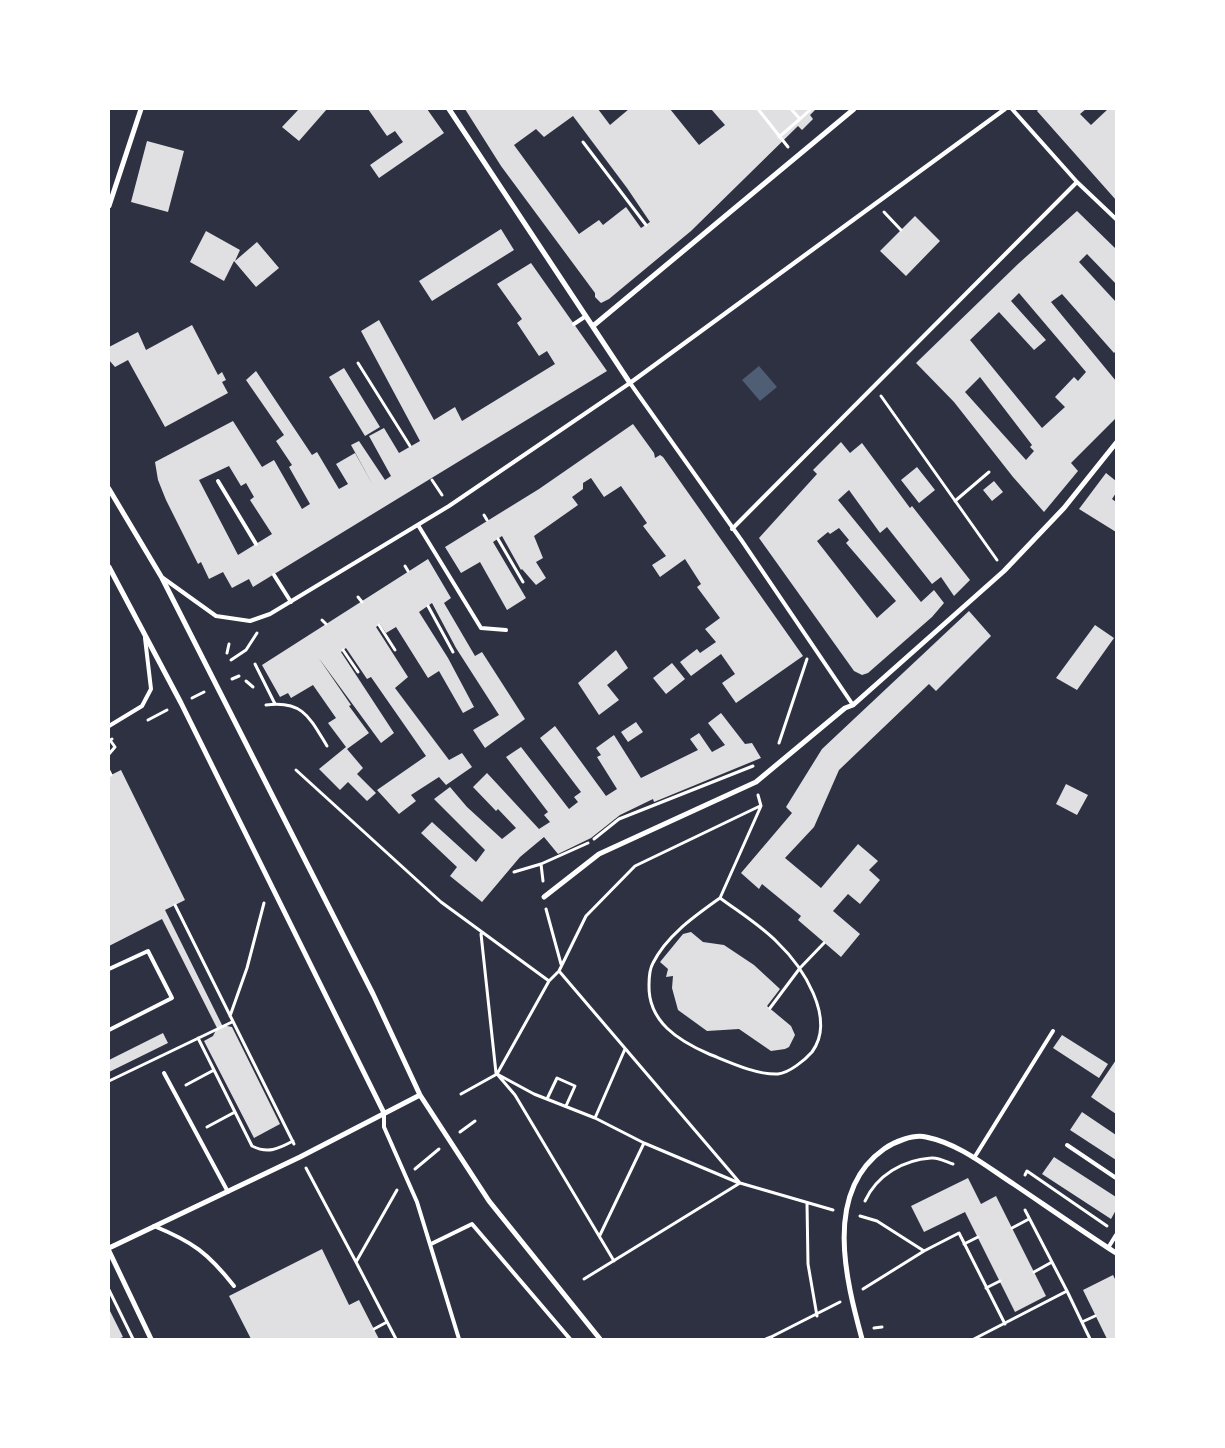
<!DOCTYPE html>
<html>
<head>
<meta charset="utf-8">
<style>
	body { margin:0 }
	#map { position:relative; width:1225px; height:1448px; overflow:hidden; background:#2d3142; font-family:"Work Sans",sans-serif }
	canvas { display:block }
	.frame { position:absolute; inset:0; border:110px solid #fff; pointer-events:none }
</style>
</head>
<body>
<div id="map">
<canvas width="1225" height="1448"></canvas>
<div class="frame"></div>
</div>
<script>
const context = document.querySelector('canvas').getContext('2d');
context.lineJoin = 'round';
function fill(path, color) {
  context.fillStyle = color;
  context.fill(path, 'evenodd');
}
function strokePath(path, color, width, dash) {
  context.strokeStyle = color;
  context.lineWidth = width;
  context.lineCap = dash ? 'butt' : 'round';
  context.setLineDash(dash || []);
  context.stroke(path);
}
fill(new Path2D(`
	M759,366l18,21 -17,14 -18,-21z`), '#4f5d75');
fill(new Path2D(`
	M299,109h28l-28,32 -17,-14z
	M368,109h59l17,24 -65,45 -9,-13 33,-23 -8,-11 -8,5z
	M465,109h133l12,16 19,-16h41l29,36 26,-20 -14,-16h105l-6,6 3,4 -11,11 -4,-4 -107,105 -82,68 -8,4 -6,-6v-4l-94,-127zM573,116l54,72 23,34 -9,6 -15,-21 -23,18 -4,-5 -20,14 -65,-89 22,-16 8,8z
	M1039,109h47l-6,5 11,11 17,-16h8v91l-79,-89z
	M147,141l37,10 -16,61 -37,-10z
	M1077,211l39,38v35l-29,-30 -8,8 37,40v49l-2,2 -52,-59 -11,8 65,79v37l-45,45 7,8 -34,41 -31,-35 -59,-75 -38,-39 102,-99zM1019,293l67,79 -8,9 -4,-4 -19,20 10,10 -23,21 -72,-88 29,-28 35,38 12,-10 -35,-39zM980,377l52,68 -2,2 4,4 -8,9 -61,-68z
	M915,216l25,25 -34,35 -26,-25z
	M501,229l13,21 -82,51 -13,-20z
	M206,231l34,19 -5,11 22,-19 22,26 -23,19 -22,-26 -10,20 -34,-19z
	M531,263l76,108 -354,216 -4,-8 -17,9 -9,-16 -14,7 -8,-17 -3,2 -32,-64 -8,-20 -3,-18 78,-41 29,46 12,-7 28,49 8,-5 -21,-37 3,-2 -16,-24 8,-6 -38,-55 10,-9 56,84 5,-3 22,37 9,-5 -12,-20 19,-11 19,34 -23,-42 8,-4 26,39 6,-4 -22,-40 15,-8 15,25 21,-12 -59,-110 18,-11 55,100 21,-13 7,14 93,-57 -8,-13 -8,5 -22,-33 5,-4 -25,-35zM229,466l12,20 5,-3 8,14 -4,3 22,34 -34,21 -39,-75z
	M192,325l26,50 4,-3 4,8 -4,2 6,11 -63,34 -37,-67 -13,7 -6,-7v-13l29,-15 8,18z
	M344,368l36,59 -15,9 -36,-59z
	M633,424l21,29 1,5 5,-3 3,2 140,199 -67,47 -14,-20 13,-9 -14,-20 -30,22 -11,-14 17,-13 3,4 16,-11 -11,-13 15,-11 -23,-31 4,-3 -16,-25 -25,18 -8,-12 14,-9 -23,-30 4,-3 -26,-37 -17,11 -13,-19 -8,5v6l-11,8 6,8 -44,31 9,22 -7,4 10,16 -10,7 -14,-16 -1,1 -19,-34 -9,6 33,56 -19,12 -27,-48 -19,11 -16,-26 94,-58z
	M841,442l9,11 12,-10 48,65 2,-2 58,74 -16,16 -13,-19 -9,7 -45,-57 -7,6 -31,-43 -11,10 83,102 13,-12 10,13 -12,14 -64,56 -6,2 -8,-4 -95,-133 58,-64 -4,-4zM839,528l10,12 -3,3 50,58 -19,17 -60,-77 11,-9 2,2z
	M917,467l18,23 -16,13 -18,-23z
	M1106,473l10,8v12l-4,6 4,3v30l-37,-23z
	M994,481l9,11 -11,9 -9,-11z
	M428,559l23,39 -7,5 31,53 7,-4 43,67 -40,29 -12,-18 26,-15 -43,-67 -24,-45 -13,9 29,46 26,49 -11,6 -24,-42 -11,7 -32,-51 -10,6 -6,-9 -4,3 32,50 -13,11 54,72 13,-7 10,14 -26,18 -7,-8 -28,18 5,6 -17,13 -22,-24 49,-34 -55,-79 -4,2 -21,-31 -5,4 53,81 -13,10 -63,-86 33,48 -2,1 20,27 -22,16 16,19 -6,6 19,19 -9,8 -19,-19 -8,8 -21,-21 27,-22 -18,-24 8,-5 -23,-33 -22,13 -3,-5 -8,4 -18,-32z
	M969,611l22,25 -55,55 -7,-7 -90,86 -25,57 -29,31 36,30 37,-44 20,17 -9,9 11,10 -20,24 -12,-10 -15,17 27,23 -19,23 -43,-37 3,-4 -39,-32 -3,5 -18,-16 51,-60 -6,-6 36,-58z
	M1095,625l19,13 -37,52 -21,-12z
	M616,650l12,18 -21,17 12,15 -20,15 -21,-32z
	M672,663l13,16 -19,15 -13,-16z
	M721,713l24,31 7,-1 9,15 -107,44 -1,-3 -33,16 -29,23 -33,16 -14,-17 -24,20 -38,45 -32,-26 7,-9 -36,-34 11,-11 44,40 9,-12 -51,-51 16,-12 17,20 35,32 14,-11 -18,-19 -2,2 -23,-24 14,-14 52,56 11,-7 -6,-7 4,-3 -42,-55 15,-10 48,62 9,-7 -4,-5 7,-5 -41,-54 15,-12 51,70 11,-7 -20,-32 4,-2 -5,-7 18,-13 27,43 57,-28 -8,-11 9,-6 13,19 13,-7 -17,-22z
	M636,722l7,10 -15,10 -7,-10z
	M121,770l64,130 -20,10 3,6 54,109 10,2 48,97 -26,14 -50,-97 9,-5 4,-8 -55,-109 -53,27v-170z
	M1066,784l22,11 -11,20 -21,-11z
	M691,932l12,10 21,3 30,20 26,24 -13,17 24,20 4,9 -6,12 -4,2 -14,2 -32,-22 -32,2 -29,-21 -6,-22 1,-12 -7,1 2,-8 -8,-7 23,-28z
	M163,1033l5,10 -59,29v-12z
	M1062,1035l46,29 -9,14 -46,-30z
	M1116,1060v54l-25,-17z
	M1082,1112l34,23v25l-46,-30z
	M1054,1157l62,40v13l-5,9 -69,-45z
	M968,1178l13,26 15,-8 50,100 -31,16 -50,-100 -41,20 -13,-26z
	M322,1249l27,56 10,-5 20,39h-128l-22,-43z
	M1113,1275l3,6v58h-9l-24,-49z
	M109,1309l14,28 -5,2h-9z`), '#e0e0e3');
strokePath(new Path2D(`
	M758,109l30,38
	M800,119l11,-10
	M779,137l21,-18 -9,-10
	M583,142l63,83
	M884,212l17,18
	M358,363l52,83
	M881,396l116,164
	M432,480l10,15
	M955,501l34,-29
	M484,515l3,5
	M498,539l25,43
	M405,566l3,5
	M358,597l4,5
	M428,606l25,46
	M322,620l4,4
	M379,625l16,25
	M343,650l15,22
	M227,653l2,-9
	M231,660l15,-10 11,-17
	M255,664l20,40
	M232,679l7,-3
	M246,681l7,6
	M192,698l12,-6
	M266,705c37,-5 44,13 61,41
	M148,720l19,-10
	M779,743l28,-84
	M109,754l6,-7 -5,-7 2,-1
	M296,770l145,132 108,79
	M109,771l2,4
	M594,839l25,-20 134,-53
	M514,872l27,-8
	M543,881l-2,-17 47,-21
	M720,898c-25,18 -53,37 -67,65 -4,7 -4,15 -4,22 -1,37 30,56 60,69 20,8 47,21 69,20 11,-1 27,-14 34,-22 25,-34 -10,-86 -35,-110 -17,-17 -38,-30 -57,-44l41,-92 -3,-11
	M175,905l119,239
	M546,909l15,55
	M481,934l15,139
	M559,971l181,212 93,27
	M770,1008l30,-40 24,-25
	M230,1016l17,-48 17,-65
	M198,1038l54,108c16,8 26,3 41,-5
	M109,1081l123,-59
	M186,1085l28,-15
	M461,1094l36,-20 52,-93 10,-10 27,-55 49,-50 125,-60
	M547,1099l10,-21 18,8 -9,20
	M595,1118l49,25 95,40
	M207,1127l28,-15
	M460,1132l15,-11
	M306,1168l50,94
	M415,1169l24,-20
	M1025,1175l2,-4 80,55
	M865,1201c12,-26 38,-41 66,-43 7,-1 16,4 22,6
	M807,1203l1,61 9,52
	M1025,1210l42,81
	M860,1216l17,5 47,30 35,-18 46,91
	M1012,1228l17,-9
	M600,1235l44,-92
	M964,1244l14,-7
	M614,1261l-99,-166 -18,-21 37,20 61,24 30,-69
	M1034,1272l18,-10
	M584,1279l156,-96
	M986,1288l14,-7
	M863,1289l61,-38
	M109,1290l24,49
	M1082,1322l13,-6
	M874,1328l8,-1
	M374,1329l13,-7
	M771,1337l69,-35
	M396,1339l-40,-77 41,-72
	M766,1339l5,-2 1,2
	M974,1339l93,-48 23,48`), '#fff', 3);
strokePath(new Path2D(`
	M1012,109l65,73 39,37
	M574,324l12,-8
	M218,481l38,63
	M418,525l63,103 25,2
	M732,529l345,-347
	M274,575l17,27
	M163,578l53,38 34,5 20,-7 179,-108 181,-123 112,158 111,164
	M109,726l33,-20 9,-17 -6,-51
	M109,969l39,-18 24,47 -63,32
	M164,1073l64,119
	M384,1113v14l33,75 42,137
	M1067,1145l49,33
	M974,1158l79,-127
	M154,1226c39,16 54,27 80,60
	M431,1244l41,-20 98,115
	M1108,1248l8,-13`), '#fff', 4);
strokePath(new Path2D(`
	M630,383l375,-274`), '#fff', 4.5);
strokePath(new Path2D(`
	M449,109l181,274
	M109,206l32,-97
	M593,326l261,-217
	M109,489l53,89 211,416 47,101 69,106 111,138
	M109,567l72,136 203,410
	M544,897l55,-43 157,-72 89,-74 8,-3 151,-134 60,-63 52,-65
	M109,1248l191,-91 120,-62
	M109,1251l42,88
	M862,1339c-16,-59 -39,-147 22,-190 10,-7 29,-15 42,-12 34,7 61,30 89,48 34,23 67,46 101,68`), '#fff', 5);
</script>
</body>
</html>
